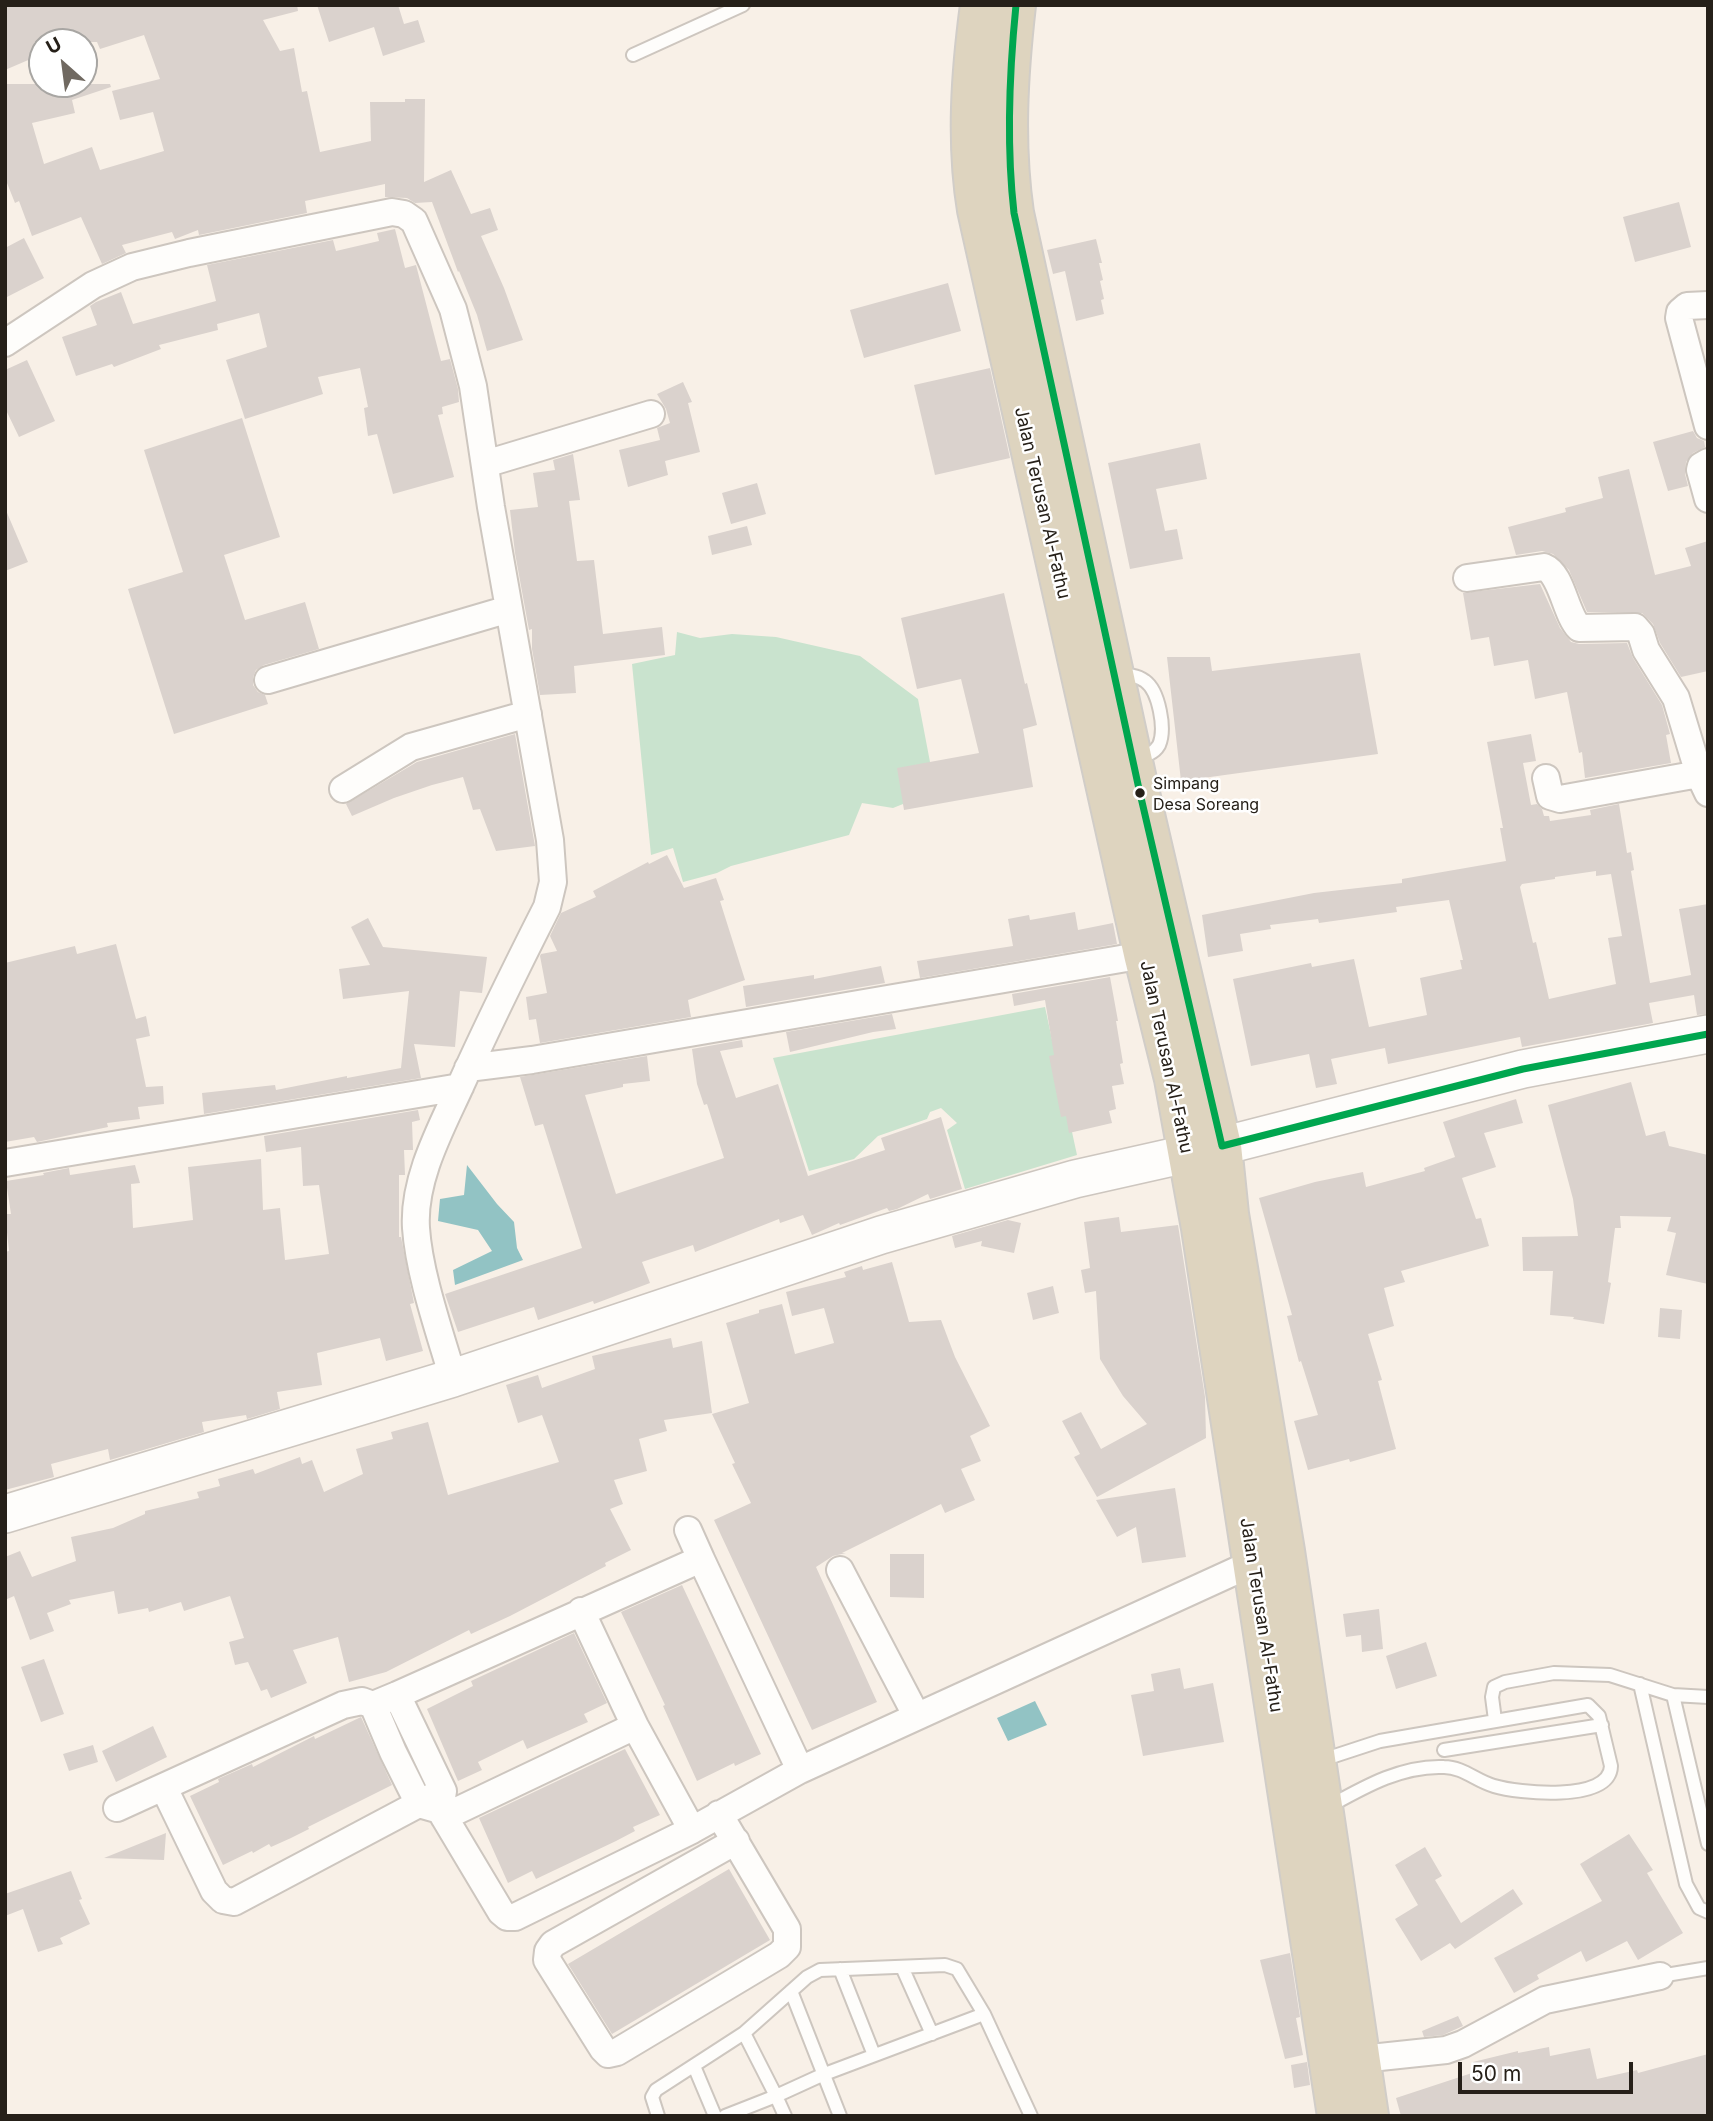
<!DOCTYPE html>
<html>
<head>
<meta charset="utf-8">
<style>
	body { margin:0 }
	#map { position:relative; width:1713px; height:2121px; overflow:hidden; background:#f8f0e7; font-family:Inter,sans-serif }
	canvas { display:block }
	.frame { position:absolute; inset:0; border:7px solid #262019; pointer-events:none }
	.north { position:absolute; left:28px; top:28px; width:70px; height:70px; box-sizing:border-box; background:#fff; border:2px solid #a8a6a3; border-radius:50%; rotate:332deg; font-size:19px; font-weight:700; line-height:28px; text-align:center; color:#262019 }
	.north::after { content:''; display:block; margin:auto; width:24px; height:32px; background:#706961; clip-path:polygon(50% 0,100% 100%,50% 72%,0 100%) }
	.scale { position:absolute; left:1458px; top:2062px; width:175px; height:32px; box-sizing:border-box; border:4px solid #262019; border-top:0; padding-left:9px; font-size:21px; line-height:24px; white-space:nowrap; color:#262019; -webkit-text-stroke:5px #fff; paint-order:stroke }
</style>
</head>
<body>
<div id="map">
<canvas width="1713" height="2121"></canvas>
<div class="frame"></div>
<div class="north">U</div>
<div class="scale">50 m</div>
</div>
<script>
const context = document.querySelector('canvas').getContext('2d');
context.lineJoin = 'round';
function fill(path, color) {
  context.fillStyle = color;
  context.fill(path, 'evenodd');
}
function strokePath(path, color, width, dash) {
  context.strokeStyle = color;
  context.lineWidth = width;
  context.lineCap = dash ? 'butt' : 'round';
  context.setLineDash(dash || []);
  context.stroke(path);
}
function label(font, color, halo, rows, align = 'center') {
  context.font = font + ' Inter,sans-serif';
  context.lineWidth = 5;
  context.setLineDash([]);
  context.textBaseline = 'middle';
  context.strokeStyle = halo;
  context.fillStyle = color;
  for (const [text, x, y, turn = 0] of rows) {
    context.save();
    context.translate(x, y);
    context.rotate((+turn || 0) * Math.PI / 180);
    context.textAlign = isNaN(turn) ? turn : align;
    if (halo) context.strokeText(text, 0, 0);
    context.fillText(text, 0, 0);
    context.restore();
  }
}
fill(new Path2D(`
	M677,632l23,6 32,-4 44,3 84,19 58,43 12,63 -27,42 -10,4 -31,-5 -13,32 -118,31 -14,7 -34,9 -10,-34 -22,7 -19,-191 43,-9z
	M1045,1007l32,148 -112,34 -18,-59 10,-7 -16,-15 -11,4 -3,7 -49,17 -24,23 -45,12 -36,-113z`), '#c9e3ce');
fill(new Path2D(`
	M467,1165l30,39 17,18 3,26 6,12 -68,25 -2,-15 39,-19 -14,-21 -40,-9 2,-22 24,-4z
	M1035,1701l12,24 -39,16 -11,-23z`), '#92c3c4');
fill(new Path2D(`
	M5,5h292l1,6 -35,9 17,31 14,-3 8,44 5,-1 13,61 51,-11 -1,-39h35v-3h20l-1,83 27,-12 20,44 19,-6 8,22 -17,6 23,52 19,52 -36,11 -10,-36 -18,-44 -1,1 -26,-70 -17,1 -8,-5 -22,-1v-13l-80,17 2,12 -108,22 -1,-5 -23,9 -3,-7 -50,13 4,8 -24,11 -21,-47 -49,19 -13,-35 -4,2 -10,-25v-94h105l1,3 -39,13 3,13 -43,10 12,41 48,-17 8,23 64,-19 -11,-39 -33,8 -8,-29 48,-12 -16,-44 -44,14 -3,-7h-63l6,13 -35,15z
	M317,5h81l6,19 14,-4 7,22 -42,14 -9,-29 -45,15z
	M1679,202l12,45 -56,15 -12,-45z
	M395,229l10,39 11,-3 25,96 9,-2 8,30 1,13 -17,5 1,7 -5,1 16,62 -61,17 -16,-60 -9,2 -4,-28 4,-1 -8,-39 -42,9 5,17 -78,25 -19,-59 41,-13 -8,-34 -42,11 1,6 -59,15 2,4 -47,18 -2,-3 -36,12 -14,-39 35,-12 -7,-19 6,-4 25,-10 12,32 83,-23 -9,-36 126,-25 3,11 43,-10 -2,-8z
	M24,238l20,40 -39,20v-50z
	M1096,239l6,24h-3l4,17 -3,1 4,18 -3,1 3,14 -28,7 -11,-50 -12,3 -6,-24z
	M948,283l13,48 -97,27 -14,-48z
	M27,360l28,61 -36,16 -14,-29v-38z
	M990,368l20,90 -75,17 -21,-90z
	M683,382l9,20 -4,1 12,49 -35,9 3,14 -40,12 -9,-37 41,-10 -3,-12 13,-5 -4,-14 -9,-15z
	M242,418l38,119 -56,18 21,65 60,-18 14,47 -55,16 -8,5 -3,7v8l5,7 7,3 3,9 -94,30 -46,-145 55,-17 -39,-122z
	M1693,431l4,7 7,3 1,6 -12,6 -7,9 -1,12 3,12 -20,5 -15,-49z
	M1200,443l7,36 -51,10 9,42 12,-2 6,30 -53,10 -22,-106z
	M573,454l7,46 -11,1 8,60 17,-1 9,74 59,-7 3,28 -91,11 2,27 -36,2 -8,-46v-20l-3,1 -14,-77 -5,-43 28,-3 -5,-34 22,-3 -2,-10z
	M1629,469l26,106 36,-9 -6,-18 23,-7v130l-27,6 -21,-34 -7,-19 -11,-11 -55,-1 -18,-42 -16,-16 -11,-3 -26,4 -8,-28 58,-15 -1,-4 38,-10 -5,-21z
	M757,483l9,31 -35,10 -9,-31z
	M5,508l23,54 -23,9z
	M747,526l5,19 -40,10 -4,-19z
	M1540,584l20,44 11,14 8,2 48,-1 6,15 29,47 8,29 -4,1 5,28 -86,15 -3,-26 -3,1 -12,-61 -32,7 -7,-39 -34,6 -5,-29 -18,3 -8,-47z
	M1004,593l21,91 2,-1 10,42 -14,4 10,58 -129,23 -7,-42 82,-15 -18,-74 -44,10 -16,-71z
	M1360,653l18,101 -197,27 -14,-124h43l2,14z
	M515,734l20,112 -39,5 -16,-42 -7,1 -10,-33 -31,8 -38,13 -42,18 -6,-12 71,-42z
	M1531,734l5,27 -13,2 8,42 6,-1 5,5 2,7h5l1,5 41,-6 -1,-5 29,-6 8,49 4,-1 3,18 -3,1 19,112 41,-8 -12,-66 29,-5v110l-11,1 -3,-20 -45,8 4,20 -131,24 -2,-10 -132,27 -3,-16 -54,11 6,25 -21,4 -7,-34 -58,12 -18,-87 78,-16 1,4 42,-8 15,68 58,-12 -7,-37 42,-9 -2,-9h3l-14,-60 -53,7 1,5 -78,11 -1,-4 -48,6 1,4 -31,5 3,17 -35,6 -6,-42 112,-22 88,-10v-4l104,-18 -6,-33h3l-16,-86zM1596,871v5l15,-2 11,62 -14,2 8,46 -67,15 -13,-57 -3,1 -13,-56 2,-3 33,-5v-2z
	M667,855l17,33 32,-10 8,22 -4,1 25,79 -57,20 3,17 -151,26 -4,-24 -7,1 -3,-23 21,-4 -7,-37 1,-2 16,-3 -7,-15 11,-23 35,-16 -3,-6 55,-29 1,2z
	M1075,912l3,18 35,-7 4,21 -197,34 -3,-17 96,-15 -5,-27 21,-4 1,5z
	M368,918l15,29 104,10 -5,36 -22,-2 -5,56 -41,-3 7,34 -217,36 -2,-21 73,-8 1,5 71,-14v2l54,-10 8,-77 -66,8 -4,-30 31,-4 -19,-38z
	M116,944l20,75 10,-3 4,20 -14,3 10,48 17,-1 1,18 -26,3 2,12 -33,4 1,4 -71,15 -3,-5 -29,5v-179l70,-17 2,8z
	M881,966l4,17 -139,24 -3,-21 71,-11v4z
	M1110,977l8,44h-2l7,42 -3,1 4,20 -12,2 4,23 -7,2 3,12 -43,10 -3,-17 -5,1 -12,-61 5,-1 -9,-55 -31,6 -2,-12z
	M892,1014l4,15 -23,3 -83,20 -4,-20z
	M742,1040l1,7 -23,4 16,47 42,-14 30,92 77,-26 -4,-12 60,-21 21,72 -32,10 -2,-5 -31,15 -8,2 -2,-3 -47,17 -1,-2 -27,12 -9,-20 -23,8 -1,-4 -84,33 -2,-7 -51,17 8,21 -56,21 -1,-3 -55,19 -4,-13 -76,25 -13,-38 137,-46 -39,-124 -8,2 -15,-49 127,-21 3,25 -27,3v3l-38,8 31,99 108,-36 -17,-54 -3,1 -7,-21 -5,-35z
	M1631,1082l15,54 19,-5 4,15 39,9v129l-42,-9 10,-42 -9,-2 4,-14 -51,-1 1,12h-6l-7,54 3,1 -7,41 -31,-5 1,-2 -24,-2 3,-44h-30l-1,-34 56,-1 -5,-37 -25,-94z
	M1516,1099l7,24 -39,10 12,34 -34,11 14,41 5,-1 8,28 -88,25 4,11 -21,6 10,38 -26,8 14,46 -4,1 18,68 -46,13 -1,-3 -41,11 -14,-49 24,-6 -17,-54 -2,1 -12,-46 5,-1 -33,-117 56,-16 48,-10 3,15 59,-16 -1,-3 31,-11 -12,-35z
	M418,1110l2,10 -8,2 1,28h-9l1,25h-6v62h2l13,66 -4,1 13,47 -37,10 -6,-23 -63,15 5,32 -45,7 3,17 -33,10 -1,-4 -44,7 2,10 -94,28 -2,-11 -57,15 3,13 -49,13v-238l4,-1 -4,-37h6l-5,-33 38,-6 -1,-2 26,-5 1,7 65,-10 5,18 -9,1 2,44 60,-8 -5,-53 73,-8 2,51 17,-2 5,52 44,-6 -10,-69 -16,1 -2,-39 -35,5 -2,-16z
	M1119,1217l2,15 57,-7 27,172 1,41 -109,59 -23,-40 6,-3 -18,-33 19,-9 20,37 46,-25 -24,-28 -23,-37 -4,-68 -11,2 -4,-23 9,-2 -6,-46z
	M1008,1220l13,3 -7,30 -33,-7 1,-5 -27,7 -3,-12z
	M892,1262l17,60 32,-2 14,37 35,69 -20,10 11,25 -20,8 14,31 -30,13 -4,-9 -99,49h4l-13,3 -17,11 61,135 -65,28 -98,-210 37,-17 -19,-39 3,-1 -23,-49 37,-11 -23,-80 33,-10v-3l23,-6 13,50 39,-11 -10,-35 -32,8 -6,-24 60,-15 -2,-5 18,-6 1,4z
	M1053,1286l6,27 -26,7 -6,-27z
	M1660,1308l22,2 -2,29 -22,-2z
	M671,1338l2,10 29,-7 10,72 -48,7 3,11 -28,8 8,32 -33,9 9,24 -13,5 21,41 -26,13 1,3 -96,50 -39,18 -2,-4 -83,42 -37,10 -11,-45 -45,13 14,33 -36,15 -4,-9 -6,2 -13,-29 -13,3 -6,-23 15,-4 -14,-42 -46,15 -3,-9 -32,10 -1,-4 -30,6 -4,-23 -45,9 2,4 -24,9 7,18 -24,9 -16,-44 -9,4v-43l15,-6 12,26 44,-16 -5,-24 42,-9 32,-14v-3l54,-13 -2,-6 23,-6 -2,-7 35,-10 2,5 45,-17 2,7 10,-4 12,32 39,-18 -7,-25 37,-10 -2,-7 37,-10 20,73 111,-33 -17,-47 -24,8 -12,-38 32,-10 4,13 53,-19 -3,-13z
	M1175,1488l11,69 -44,6 -6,-36 -19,10 -21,-37z
	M890,1554h34v44l-34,-1z
	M682,1585l79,169 -26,12 -1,-3 -37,18 -34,-75 2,-1 -44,-93z
	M1379,1609l4,40 -21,3 -1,-17 -15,2 -3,-23z
	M574,1633l33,70 -23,11 4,8 -61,27 -4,-9 -45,22 4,8 -24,11 -31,-72 46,-23 -2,-5z
	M1426,1642l11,34 -41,13 -10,-33z
	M44,1659l20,55 -23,8 -20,-55z
	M1180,1668l4,21 29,-6 11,59 -81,14 -12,-61 23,-4 -3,-17z
	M361,1717l31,68 -84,42 1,2 -18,9 -20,9 -2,-3 -16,9 -1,-2 -29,14 -33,-69 29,-14 -1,-3 34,-15 1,3 61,-31 1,3z
	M153,1726l14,31 -51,25 -14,-31z
	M93,1745l5,17 -29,9 -6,-17z
	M625,1749l35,66 -27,12 2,4 -19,10 -80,38 -4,-8 -24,12 -29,-65z
	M166,1833l-2,27 -60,-2z
	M1629,1834l24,36 -6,3 36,60 -45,27 -11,-19 -41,21 -5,-11 -44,24 2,4 -25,14 -20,-35 108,-57 -22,-37z
	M1425,1847l17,29 -7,4 26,43 52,-34 10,15 -68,45 -5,-6 -29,18 -26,-42 23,-14 -23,-40z
	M729,1869l41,71 -158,94 -44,-70z
	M71,1871l11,28 -3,1 11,24 -30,14 3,6 -25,8 -15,-43 -18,7v-22z
	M1290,1953l10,64 -4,1 7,37 -18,4 -25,-99z
	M1458,2016l5,10 -20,9 -19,2 -2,-6z
	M1549,2047l1,9 40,-8 7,31 40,-9 1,3 70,-19v62h-307l-5,-18 79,-26 -2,-10 45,-11v2z
	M1307,2062l3,23 -16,3 -3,-23z`), '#dad2cd');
const lane = new Path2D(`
	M633,55l110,-50
	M1118,675c10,0 19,0 27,6 14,10 21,48 14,64 -5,9 -15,11 -24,13
	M1640,1684l46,200 13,24 9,4
	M1673,1695l35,149
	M1495,1720l-3,-23 2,-10 11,-5 49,-9 56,2 63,20 35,2
	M1444,1750l158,-25
	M1319,1761l61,-20 208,-36 11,11 12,50c-1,37 -94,27 -117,20 -18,-5 -31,-19 -50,-19 -42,-2 -80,20 -116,40
	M902,1967l30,67
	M840,1969l34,86
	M1660,1976l48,-8
	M791,1991l49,125
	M694,2066l21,50
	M658,2116l-6,-19 4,-7 88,-57
	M725,2116l51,-20 -32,-63 63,-56 13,-7 125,-5 12,4 27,45
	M785,2116l-9,-20 46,-21 162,-61 47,102`);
const street = new Path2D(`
	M1708,305l-21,1 -7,6 -1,6 29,108
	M5,343l88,-58 39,-18 57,-14 203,-41 12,2 10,7 39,88 20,77 18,121 59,333 3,42 -6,25c-31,61 -61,122 -89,184 -19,41 -45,90 -42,137 3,46 24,105 37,150
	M1708,462l-7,4 -1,4 8,29
	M485,464l166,-50
	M1467,578l77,-11c18,7 21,46 35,61l56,-1 6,7 5,16 30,48 23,76 9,19
	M268,680l241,-71
	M1546,778l4,18 10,3 139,-25
	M343,789l68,-42 117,-33
	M468,1068l64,-8 612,-105
	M5,1163l455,-76
	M688,1530l13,29
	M840,1570l76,145
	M581,1611l54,115 57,104 108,-60 453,-207
	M373,1705l20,47 26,52 21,6 3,-19 -46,-96
	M164,1788l50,103 9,9 11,2 209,-111
	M117,1808l226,-103 19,-4 11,4 24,-10 304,-136 99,211
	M440,1810l61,102 6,5h8l177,-87
	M719,1814l68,115v18l-8,8 -162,97 -9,2 -5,-5 -56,-89 1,-9 5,-7 183,-103
	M444,1817l191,-91
	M1361,2059l85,-9 17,-6 82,-44 115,-24`);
const secondary = new Path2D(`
	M5,1514l448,-136 428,-143 194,-56 147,-33 301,-77 185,-35`);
const highway = new Path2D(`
	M980,5c-9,68 -14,137 -3,205l167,748 30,121 27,149 136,888
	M1016,5c-8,70 -12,139 -2,208l125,576 83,357 7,68 56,337 84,565`);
strokePath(lane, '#cdc6bf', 16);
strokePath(street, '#cdc6bf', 30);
strokePath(secondary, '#cdc6bf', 40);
strokePath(highway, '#d1cdc8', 42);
strokePath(lane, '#fefdfb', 12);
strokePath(street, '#fefdfb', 26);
strokePath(secondary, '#fefdfb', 37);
strokePath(highway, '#ded4bf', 38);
strokePath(new Path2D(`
	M1016,5c-7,70 -10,138 -2,208l125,576 83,357 301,-77 185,-35`), '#00a64f', 7);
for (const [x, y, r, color] of [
	[1140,793,6,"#262019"]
]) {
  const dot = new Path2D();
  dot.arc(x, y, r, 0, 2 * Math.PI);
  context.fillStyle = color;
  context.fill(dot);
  strokePath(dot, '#fff', 2.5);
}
label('16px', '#262019', '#fff', [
	["Simpang",1153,784],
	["Desa Soreang",1153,805]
], 'left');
label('18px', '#262019', '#fff', [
	["Jalan Terusan Al-Fathu",1042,503,77],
	["Jalan Terusan Al-Fathu",1166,1057,78],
	["Jalan Terusan Al-Fathu",1261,1615,81]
]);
</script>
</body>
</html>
